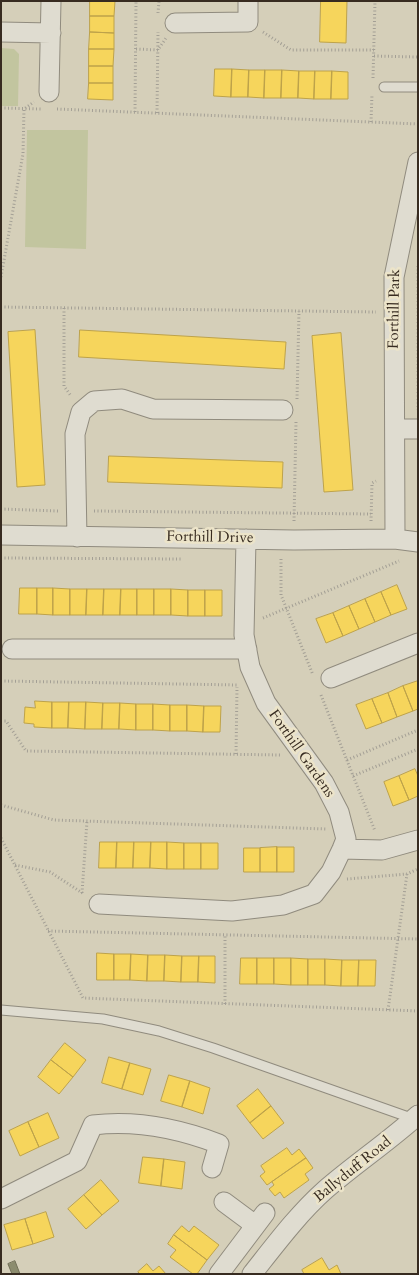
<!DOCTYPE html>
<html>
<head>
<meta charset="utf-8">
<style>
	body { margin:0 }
	#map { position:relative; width:419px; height:1275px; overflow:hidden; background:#d5cfb9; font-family:Cardo,serif }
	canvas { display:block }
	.frame { position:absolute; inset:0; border:2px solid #372b20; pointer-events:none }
</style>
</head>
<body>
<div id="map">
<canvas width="419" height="1275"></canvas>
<div class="frame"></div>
</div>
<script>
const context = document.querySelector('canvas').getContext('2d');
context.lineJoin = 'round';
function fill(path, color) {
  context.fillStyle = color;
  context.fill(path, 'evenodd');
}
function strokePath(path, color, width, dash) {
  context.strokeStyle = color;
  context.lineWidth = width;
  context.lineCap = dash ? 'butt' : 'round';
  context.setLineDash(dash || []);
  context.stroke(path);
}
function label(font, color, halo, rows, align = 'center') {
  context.font = font + ' Cardo,serif';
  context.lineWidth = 5;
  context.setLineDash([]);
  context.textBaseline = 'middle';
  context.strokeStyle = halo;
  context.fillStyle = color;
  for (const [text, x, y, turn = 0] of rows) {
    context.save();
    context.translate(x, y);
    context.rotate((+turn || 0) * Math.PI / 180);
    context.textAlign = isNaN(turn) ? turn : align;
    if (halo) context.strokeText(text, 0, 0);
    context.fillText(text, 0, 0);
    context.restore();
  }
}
fill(new Path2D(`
	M1,48l13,1 5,5 -1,52h-17z
	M27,130h61l-2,119 -61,-2z`), '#c2c59f');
const homes = new Path2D(`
	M90,1h25l-1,15h-24z
	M321,1h26l-1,42 -26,-1z
	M90,16h24v17l-24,-1z
	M90,32l24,1v16h-25z
	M89,49h25l-1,17h-24z
	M89,66h24v17h-24z
	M215,69h17l-1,28 -17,-1z
	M232,69l17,1 -1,27h-17z
	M249,70h16l-1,28 -16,-1z
	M265,70h17l-1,28h-17z
	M282,70l17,1 -1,27h-17z
	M299,71h16l-1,28 -16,-1z
	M315,71h17l-1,28h-17z
	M332,71l16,1v27h-17z
	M89,83h24v17l-25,-1z
	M35,330l10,155 -28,2 -9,-155z
	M80,330l206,12 -2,27 -205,-12z
	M341,333l12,157 -29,2 -12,-156z
	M109,456l174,6 -1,26 -174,-6z
	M397,585l10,24 -16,6 -10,-23z
	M20,588h17v26h-18z
	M37,588h16v27l-16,-1z
	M53,588l17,1v26h-17z
	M70,589h17l-1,26h-16z
	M87,589h17l-1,26h-17z
	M104,589h17l-1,26h-17z
	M121,589h16v26h-17z
	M137,589h17v26h-17z
	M154,589h17v26h-17z
	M171,589l17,1v26l-17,-1z
	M188,590h17v26h-17z
	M205,590h17v26h-17z
	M381,592l10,23 -16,7 -10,-23z
	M365,599l10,23 -16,7 -10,-23z
	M349,606l10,23 -16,7 -10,-23z
	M333,613l10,23 -17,7 -10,-24z
	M418,681v28l-5,2 -10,-25z
	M403,686l10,25 -16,6 -9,-24z
	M388,693l9,24 -15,6 -10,-24z
	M372,699l10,24 -16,6 -10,-24z
	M35,701l17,1v26l-18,-1v-3l-10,-1 1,-16 10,1z
	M52,702h17l-1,26h-16z
	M69,702h17l-1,27 -17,-1z
	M86,702l17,1 -1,26h-17z
	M103,703h17l-1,26h-17z
	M120,703l16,1v26l-17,-1z
	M136,704h17v26h-17z
	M153,704l17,1v26l-17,-1z
	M170,705h17v26h-17z
	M187,705l17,1 -1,26 -16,-1z
	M204,706h17l-1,26h-17z
	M415,769l3,7v20l-9,4 -10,-24z
	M399,776l10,24 -16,6 -9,-24z
	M100,842h17l-1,26h-17z
	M117,842h17l-1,26h-17z
	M134,842h17l-1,26h-17z
	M151,842h16v27l-17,-1z
	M167,842l17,1v26h-17z
	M184,843h17v26h-17z
	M201,843h17v26h-17z
	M277,847h17v25h-17z
	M277,847v25h-17v-24z
	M244,848h16v24h-16z
	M97,953l17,1v26h-17z
	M114,954h17l-1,26h-16z
	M131,954l17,1 -1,26 -17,-1z
	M148,955h17l-1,26h-17z
	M165,955l17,1 -1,26 -17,-1z
	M182,956h17l-1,26h-17z
	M199,956h16v27l-17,-1z
	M241,958h16v26h-17z
	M257,958h17v26h-17z
	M274,958h17v27l-17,-1z
	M291,958l17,1v26h-17z
	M308,959h17v26h-17z
	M325,959l17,1 -1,26 -16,-1z
	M342,960h17l-1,26h-17z
	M359,960h17l-1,26h-17z
	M65,1043l21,17 -13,17 -22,-17z
	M109,1057l21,6 -8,26 -20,-6z
	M51,1060l22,17 -14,17 -21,-17z
	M130,1063l21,6 -8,26 -21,-6z
	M169,1075l21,6 -8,26 -21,-6z
	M190,1081l20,7 -7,26 -21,-7z
	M258,1089l13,17 -21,17 -13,-17z
	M271,1106l13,17 -21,16 -13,-16z
	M48,1113l11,25 -20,9 -11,-25z
	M28,1122l11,25 -19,9 -11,-25z
	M287,1148l5,7 7,-6 7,9 -39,27 -7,-9 5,-4 -4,-6z
	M143,1157l21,2 -3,27 -22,-3z
	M306,1158l7,10 -8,6 4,6 -25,18 -4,-6 -5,4 -6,-7 5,-4 -2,-3z
	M164,1159l21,3 -3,27 -21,-3z
	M101,1180l18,21 -17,14 -18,-20z
	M84,1195l18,20 -16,14 -18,-20z
	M46,1212l8,25 -21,7 -8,-25z
	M25,1219l8,25 -21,6 -8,-25z
	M182,1226l7,6 5,-6 25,19 -12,15 -33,-25z
	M174,1235l33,25 -10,14h-4l-23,-17 6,-7 -8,-6z
	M322,1258l7,12 8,-5 4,9h-37l-2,-4z
	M147,1264l6,7 6,-5 7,8h-26l-2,-2z`);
fill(homes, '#f6d55c');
strokePath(homes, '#bda24a', 1);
const industry = new Path2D(`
	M15,1261l5,13h-8l-4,-10z`);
fill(industry, '#8c8c6e');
strokePath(industry, '#726f57', 1);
const service = new Path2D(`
	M384,87h34
	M1,1010l102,9 56,12 54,17 201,71`);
const minor = new Path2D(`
	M175,23l73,-1v-21
	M1,32l50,1
	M49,92l2,-91
	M396,429h22
	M1,535l293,5 101,-1 23,3
	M77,537l-2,-103 6,-22 13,-11 28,-2 31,10 130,1
	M395,539l-1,-262 24,-115
	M12,649h235
	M331,678l87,-35
	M342,849l40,1 36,-10
	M99,904l133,7 51,-6 31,-11 17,-22 11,-23 4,-10 -7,-27 -15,-29 -58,-80 -16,-36 -6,-32 2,-96
	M1,1199l76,-38 16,-36c42,-5 87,4 126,19l-7,24
	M224,1202l31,23
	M219,1274l46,-61
	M252,1274c23,-29 46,-60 73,-84 30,-26 63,-48 93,-75`);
strokePath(service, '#908b7e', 11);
strokePath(minor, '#908b7e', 21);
strokePath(new Path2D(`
	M158,13l1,-12
	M263,32l28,18h83
	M136,49l22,1 8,-12
	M374,56l44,1
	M373,78l2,-77
	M1,108l40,1
	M57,109l361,15
	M135,112l1,-111
	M157,113l1,-81
	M371,122l1,-28
	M418,266v144
	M1,277l22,-123 1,-45 10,-7
	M1,307l375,5
	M64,308v78l7,10
	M297,399l2,-88
	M1,509l57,2
	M94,511l277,3
	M294,521l2,-99
	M371,521l1,-38 4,-2
	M1,558l182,1
	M281,559v36l32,80
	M263,618l136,-57
	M1,681l237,4
	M321,695l54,136
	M1,721h5l20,30 254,4
	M236,754l1,-67
	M347,760l71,-30
	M353,776l65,-27
	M1,805l53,15 272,9
	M1,838l82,160 335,13
	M15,865l35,7 34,22
	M347,879l60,-5 11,-5
	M82,893l5,-72
	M48,931l370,8
	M225,1004v-69
	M388,1010l19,-136`), '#a39f95', 3, [1, 2.5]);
strokePath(service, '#dfdcd0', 9);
strokePath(minor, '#dfdcd0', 19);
label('15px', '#372b20', '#ece4c9', [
	["Forthill Park",395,309,-89],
	["Forthill Drive",210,538,1],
	["Forthill Gardens",301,754,55],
	["Ballyduff Road",353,1170,-39]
]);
</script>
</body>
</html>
